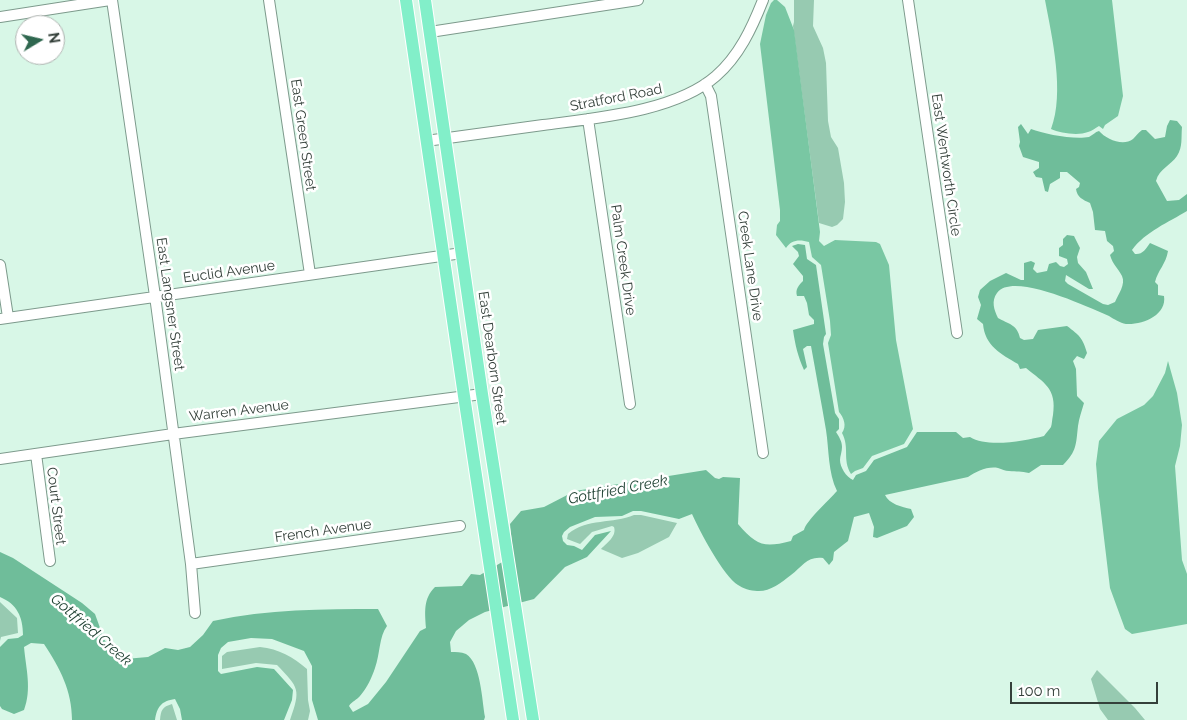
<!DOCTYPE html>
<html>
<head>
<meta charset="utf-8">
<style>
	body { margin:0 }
	#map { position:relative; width:1187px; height:720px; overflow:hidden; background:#d8f7e7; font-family:Raleway,sans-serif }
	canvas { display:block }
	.north { position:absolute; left:15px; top:15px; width:50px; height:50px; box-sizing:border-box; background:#fff; border:1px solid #aeb3b0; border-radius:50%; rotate:81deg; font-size:14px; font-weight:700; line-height:20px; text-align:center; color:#34403a }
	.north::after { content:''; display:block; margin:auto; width:18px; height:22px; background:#2f674f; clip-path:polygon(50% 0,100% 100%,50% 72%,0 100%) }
	.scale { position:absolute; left:1010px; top:682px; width:148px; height:22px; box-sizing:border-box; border:2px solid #34403a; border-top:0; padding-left:6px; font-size:15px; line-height:18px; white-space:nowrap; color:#34403a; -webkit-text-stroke:4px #fff; paint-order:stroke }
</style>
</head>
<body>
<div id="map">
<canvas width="1187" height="720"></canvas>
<div class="north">N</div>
<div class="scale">100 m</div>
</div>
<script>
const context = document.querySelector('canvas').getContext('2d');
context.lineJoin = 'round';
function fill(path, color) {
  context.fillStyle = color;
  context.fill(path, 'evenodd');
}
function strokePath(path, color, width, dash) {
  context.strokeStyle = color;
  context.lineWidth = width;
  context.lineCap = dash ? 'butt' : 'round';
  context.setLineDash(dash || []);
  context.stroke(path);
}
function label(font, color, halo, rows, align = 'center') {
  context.font = font + ' Raleway,sans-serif';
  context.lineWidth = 5;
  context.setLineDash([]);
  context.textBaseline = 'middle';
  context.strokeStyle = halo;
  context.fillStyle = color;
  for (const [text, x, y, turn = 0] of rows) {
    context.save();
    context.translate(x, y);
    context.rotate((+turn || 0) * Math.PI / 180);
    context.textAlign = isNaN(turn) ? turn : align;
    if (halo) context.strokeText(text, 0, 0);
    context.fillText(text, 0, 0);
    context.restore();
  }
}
fill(new Path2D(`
	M794,0h20l-1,26 10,22 3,15 2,58 3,16 7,11 6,35 1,19 -2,17 -6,6 -5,2 -13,-4 -26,-197 1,-4z
	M634,515h7l36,8 -8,14 -31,16 -16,5 -21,-9c6,-6 16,-13 13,-22l-2,-1 -20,6 -12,12 -13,-5 1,-5c19,-16 45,-10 66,-19z
	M0,602l17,16 1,15 -17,4 -1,4z
	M260,647c19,2 33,10 47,22l1,31 2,11 -2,9h-18c11,-31 9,-32 -13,-55l-21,-2 -34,6v-13l5,-4z
	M1097,670l38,38 10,12h-37l-8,-11 -9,-30z
	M172,704l5,16h-17c1,-10 2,-13 12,-16z`), '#97cab1');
fill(new Path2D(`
	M774,0h3l8,7 9,23 26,202 -1,9 5,5 11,-6 41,2 4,2 9,21 7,75 17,89 -9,15 -32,12 -9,12 -8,3 -4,3c-9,-15 -1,-26 -9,-41 5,-7 2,-15 -3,-21l-11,-69 3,-8 -1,-14 -9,-56 -9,-8 -3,-15c-10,-3 -18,-2 -23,6l-10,-13 1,-10 3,-4v-11l-20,-166 6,-29 5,-12z
	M1045,0h67l11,96 -5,20 -13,9 -2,4 -4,-3c-4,2 -7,5 -11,6 -10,4 -28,1 -37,-3 14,-36 1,-92 -6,-129z
	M1168,361l9,32 5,32 -2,21 -5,20 7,94 5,14v50l-55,10 -7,-5 -15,-41 -12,-100 -2,-24 3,-23 18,-22 27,-14 9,-9 12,-23z`), '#79c7a3');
fill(new Path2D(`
	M1170,120l7,1 5,6c-1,10 1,20 -5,29 -6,9 -18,13 -21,25l11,20 12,-1 8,-6v17c-18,11 -42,21 -55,39l3,4c7,1 11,-5 15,-11l18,8c-2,13 -10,19 -13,31l3,3v10l6,1c3,19 -21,29 -38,28 -6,-1 -12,-5 -17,-8 -20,-8 -96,-45 -112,-23 -6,8 -3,17 1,25 10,6 19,6 22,20l4,2 9,-1 5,-9 29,-4c12,9 16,12 20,27l-3,6 -7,-3 -4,5 3,8 1,27 7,7c-2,7 -5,15 -6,23 -2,18 -1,25 -15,39h-22l-12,8c-8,-2 -12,-1 -20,-2 -4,0 -7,-2 -11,-3 -11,-2 -22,4 -30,9l-83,18c4,9 17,12 26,14l3,8 -7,9 -30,12 -4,-1 1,-10 -5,-14 -15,4 -6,24 -14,11 -1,8 -4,5 -6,-7c-16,-2 -20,8 -32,17 -10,8 -22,17 -34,16 -6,0 -15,-3 -19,-6 -14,-8 -39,-55 -46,-71l-13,5 -38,-8h-8l-11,5 -27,1 -25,10 -6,5 -2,4 1,5 4,4 7,1 8,4 13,-15 16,-4 -24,26 -22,10 -31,32 -49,13 -16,8 -13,11 -6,11 1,10c5,0 10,0 15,2 15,9 16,47 19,63l-1,3h-166l-6,-20v-34l-8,-15 -32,-12 -21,-1 -23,4 -7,6 -3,7v16l3,3 36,-7 17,2 19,21 -1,10 -8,20h-102l-2,-11 -5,-10c-14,2 -18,8 -20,21h-83c0,-29 -12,-52 -28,-76l-13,-1 -7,4c2,22 8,42 0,63l-10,4 -12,-5 -2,-3v-59l8,-8 10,-1 5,-3c0,-18 -6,-31 -23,-38v-45l13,6 69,45 13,11 9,25 9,15 12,5 23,-2 17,-9 13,2 12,-3 13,-12 10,-14c55,-12 110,-12 165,-12l9,17c-8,10 -7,29 -12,42 -3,9 -8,20 -15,28 -3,4 -8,5 -11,10l4,6 15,-8 18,-22 34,-51 6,-3c-1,-16 -3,-29 9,-41l27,-1 9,-12 9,1 29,-17 4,-5 -3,-29 11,-13 23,-4 31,-16 131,-21 9,8 4,1 4,-2 17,1 -2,46c19,22 26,24 53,17l2,-5 11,-6c2,-9 25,-30 33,-39 -9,-18 -8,-42 -11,-61 -5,-29 -10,-56 -15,-84h-4l-4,3 4,18 -3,3c-6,-13 -9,-26 -11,-40l21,-6v-4l-5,-5 -2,-12 -3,-7h-7c-2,-7 2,-11 6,-15v-5l-10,-12 6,-8 -1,-4 -6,-6 6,-2 7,1 2,14 9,6 10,69 -2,3 -1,7 12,69 4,6v10l-3,3c3,5 6,9 6,15 0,5 -2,9 -2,13 0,7 6,17 13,20l3,-5 10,-4 8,-11 33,-13 10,-15h39l7,6 7,-1c17,11 55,4 74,-1 2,-3 5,-6 7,-9 1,-3 1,-8 2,-12 4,-27 -9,-32 -27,-47l-6,1 -2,-5c-17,-10 -33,-18 -35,-40l-6,-5 4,-14 -3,-8 2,-7 10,-9 16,-8 15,7h3v-17l7,-2 4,2 -2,6 4,4 10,-2 2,-7 7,-2 4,4 4,1 4,-3 -1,-5 -8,-3v-8l4,-3v-6l4,-4 7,1 6,12 -3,9 1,6 8,9 7,17h-4l-23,-14 -1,6 3,3 35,20 5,1 7,-3c3,-7 11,-18 7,-26 -4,-8 -9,-11 -12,-21l4,-4 -1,-5 -6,-5 -2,-10 -10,-1 -2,-18 -3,-9c-7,-3 -13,-6 -14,-14l3,-2 1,-4 -13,-11h-7v6l-10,6 -2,8 -3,-1 -3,-13 -6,-1 -3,-5 6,-4v-6l-16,-5 -4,-11 1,-4 -2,-15 3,-3 7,10 3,-5c13,5 43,11 58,8 4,-2 6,-5 10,-6 7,8 24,16 34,8 3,-3 5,-6 9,-9h4l9,9 10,-2 2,-11z`), '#6fbd9a');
const minor = new Path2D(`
	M112,0l43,296 36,268 4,49
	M269,0l41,274
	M908,0l49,333
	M0,17l110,-17
	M430,32l208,-32
	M705,84l6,12 52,357
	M588,119l42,285
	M426,141c39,-5 78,-11 117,-16 52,-7 132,-13 173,-49 23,-20 36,-48 47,-76
	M0,265l8,52
	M0,319l462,-66
	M36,454l14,107
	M0,459l173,-25 309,-40
	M191,564l269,-38`);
const major = new Path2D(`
	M406,0l58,396 49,324
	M425,0l57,394 51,326`);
strokePath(minor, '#7d9a8c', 12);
strokePath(major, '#fff', 14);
strokePath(minor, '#fff', 10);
strokePath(major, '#82efc9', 12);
label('14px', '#34403a', '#fff', [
	["Stratford Road",616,98,-11],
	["East Green Street",303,135,82],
	["East Wentworth Circle",946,165,82],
	["Palm Creek Drive",623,260,82],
	["Creek Lane Drive",750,266,82],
	["Euclid Avenue",229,272,-8],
	["East Langsner Street",170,304,82],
	["East Dearborn Street",492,358,82],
	["Warren Avenue",239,411,-7],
	["Court Street",56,506,83],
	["French Avenue",323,531,-8]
]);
label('italic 15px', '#1b3e2f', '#fff', [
	["Gottfried Creek",618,490,-11],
	["Gottfried Creek",91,630,41]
]);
</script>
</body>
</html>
